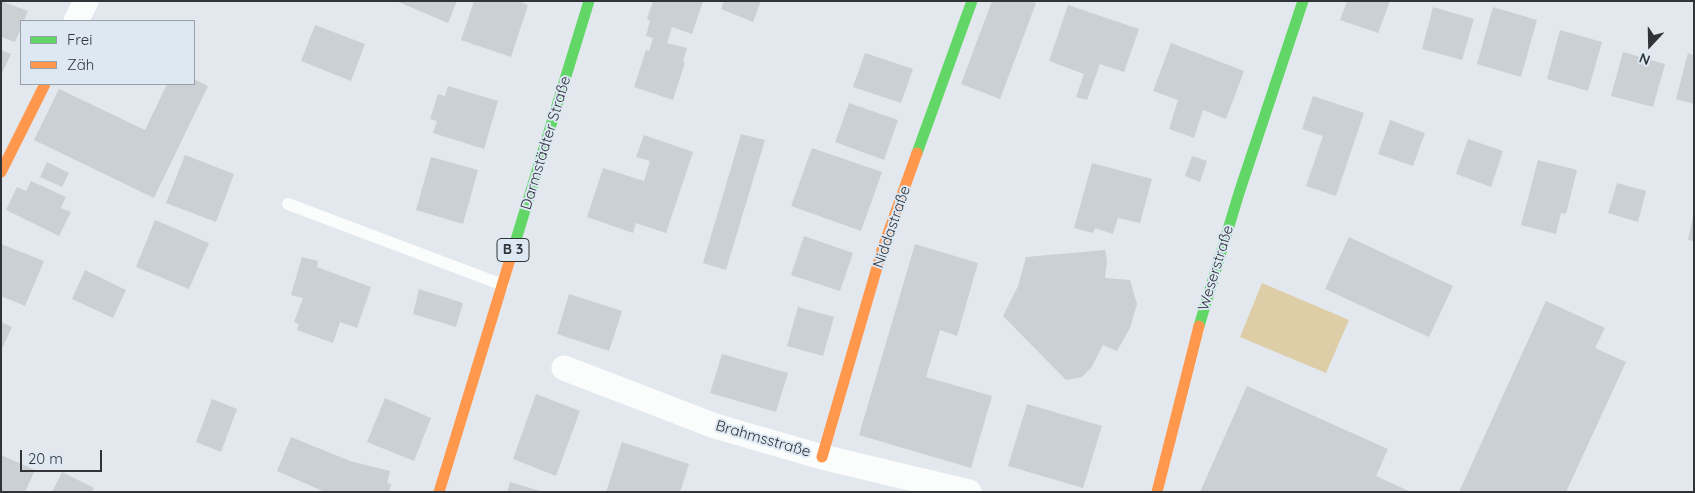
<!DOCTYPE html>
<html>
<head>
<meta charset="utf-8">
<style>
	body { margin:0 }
	#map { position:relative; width:1695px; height:493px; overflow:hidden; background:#e2e8ee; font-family:Quicksand,sans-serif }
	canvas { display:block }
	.frame { position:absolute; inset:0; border:2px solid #303439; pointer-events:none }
	.legend { position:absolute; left:20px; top:20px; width:175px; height:65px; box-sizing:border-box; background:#dde8f3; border:1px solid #98a0a9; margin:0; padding:6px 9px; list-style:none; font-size:15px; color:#303439 }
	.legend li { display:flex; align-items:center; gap:10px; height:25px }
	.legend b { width:25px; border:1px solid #98a0a9 }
	.north { position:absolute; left:1625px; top:20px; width:50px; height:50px; -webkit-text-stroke:4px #dde8f3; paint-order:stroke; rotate:201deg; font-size:14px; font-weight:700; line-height:20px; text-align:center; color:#303439 }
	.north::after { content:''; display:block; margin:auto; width:18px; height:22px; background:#303439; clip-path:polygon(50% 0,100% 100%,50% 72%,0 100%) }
	.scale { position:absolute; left:20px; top:450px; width:82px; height:22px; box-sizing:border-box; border:2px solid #303439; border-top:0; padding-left:6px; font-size:15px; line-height:18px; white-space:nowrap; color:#303439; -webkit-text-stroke:4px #dde8f3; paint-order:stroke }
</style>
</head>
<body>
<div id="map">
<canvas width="1695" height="493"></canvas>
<div class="frame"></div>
<ul class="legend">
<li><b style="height:6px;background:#63d668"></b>Frei</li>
<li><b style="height:6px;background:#ff974d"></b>Zäh</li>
</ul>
<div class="north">N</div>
<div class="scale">20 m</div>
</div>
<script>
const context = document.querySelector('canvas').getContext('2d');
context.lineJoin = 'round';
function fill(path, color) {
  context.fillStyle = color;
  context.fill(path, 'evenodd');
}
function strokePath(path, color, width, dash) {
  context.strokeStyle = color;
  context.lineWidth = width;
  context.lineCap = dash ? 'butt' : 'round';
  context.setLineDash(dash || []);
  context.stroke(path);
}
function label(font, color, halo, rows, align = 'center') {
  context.font = font + ' Quicksand,sans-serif';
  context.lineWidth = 4;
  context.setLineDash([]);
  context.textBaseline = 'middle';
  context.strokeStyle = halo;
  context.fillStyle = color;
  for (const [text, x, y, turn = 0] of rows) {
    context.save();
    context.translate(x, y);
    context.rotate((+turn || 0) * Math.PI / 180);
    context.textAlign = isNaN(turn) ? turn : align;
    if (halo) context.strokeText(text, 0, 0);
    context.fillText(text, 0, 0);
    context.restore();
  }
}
fill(new Path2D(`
	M1262,283l87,37 -23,53 -86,-36z`), '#decea7');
fill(new Path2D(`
	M1,1l27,10 -4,10h-3v7l-6,14 -14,-5z
	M396,1h61l-9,22z
	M474,1h45l9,4 -17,52 -50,-17z
	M653,1h50l-11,33 -20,-7 -5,16 20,5 -4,13 2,1 -12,38 -39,-13 12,-37 3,1 4,-13 -7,-2 4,-15 -3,-2z
	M724,1h37l-8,21 -32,-13z
	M992,1h38l6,2 -36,96 -39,-15z
	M1347,1h43l-12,32 -38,-13z
	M1068,5l71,24 -15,43 -24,-8 -13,36 -11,-3 8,-23 -35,-13z
	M1433,7l41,12 -12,41 -40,-11z
	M1493,7l44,13 -16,57 -44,-13z
	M315,25l50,19 -14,37 -50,-20z
	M1560,30l42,12 -14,49 -41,-12z
	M1171,43l73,28 -18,48 -23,-9 -9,28 -25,-9 9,-29 -25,-9z
	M1,50l10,4 -10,21z
	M1623,52l42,12 -12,43 -42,-11z
	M865,53l48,16 -12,34 -48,-16z
	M1688,53l6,2v49l-18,-5z
	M194,79l14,7 -54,112 -120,-58 25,-51 86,41 22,-46h27z
	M448,86l50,15 -14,48 -51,-16 4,-12 -7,-2 8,-25 7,2z
	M1313,96l51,17 -28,83 -30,-10 17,-50 -21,-7z
	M849,103l49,17 -14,40 -49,-18z
	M1390,120l35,13 -12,33 -35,-12z
	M741,134l24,6 -39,130 -23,-7z
	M644,135l49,17 -27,81 -30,-10 -3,10 -46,-16 16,-49 41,13 6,-20 -14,-4z
	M1468,139l35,12 -12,36 -35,-13z
	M812,148l70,24 -21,59 -70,-25z
	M185,155l49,19 -18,48 -50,-19z
	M1192,156l15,5 -7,21 -15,-6z
	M431,157l47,13 -15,54 -47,-14z
	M1538,160l39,10 -11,44 -5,-1 -5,21 -35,-9z
	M47,162l22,11 -7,14 -22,-10z
	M1092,163l60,16 -12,44 -22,-5 -5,16 -18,-6 -2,5 -19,-5z
	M31,181l35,16 -5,11 10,4 -12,24 -53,-26 11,-23 9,4z
	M1617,183l29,8 -8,31 -30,-9z
	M1693,217l1,1v23l-6,-1z
	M155,220l54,23 -20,46 -53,-22z
	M804,236l49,17 -13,38 -49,-16z
	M1349,237l104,49 -24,51 -104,-48z
	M1,244l43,17 -19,45 -24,-10z
	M915,244l63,19 -21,73 -17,-6 -14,47 66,19 -21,72 -112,-33z
	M1105,250l2,11 -2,17 25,2 7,24 -7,24 -13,23 -14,-6 -12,23 -9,9 -16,3 -63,-64 15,-30 8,-29z
	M302,257l16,4 -1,6 54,20 -14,41 -17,-6 -7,21 -36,-13 2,-6 -5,-2 9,-24 -12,-3z
	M85,270l41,20 -13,28 -41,-19z
	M419,289l44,14 -7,24 -43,-13z
	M569,294l53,17 -13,40 -52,-17z
	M1546,301l59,27 -10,20 31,14 -60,130h-107z
	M798,307l36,10 -11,39 -36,-10z
	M1,322l11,5 -11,24z
	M722,354l66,19 -12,39 -66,-19z
	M1247,386l141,63 -12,27 35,16h-211z
	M536,394l44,17 -24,65 -43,-17z
	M385,398l46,20 -17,43 -47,-19z
	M212,399l25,10 -16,43 -25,-10z
	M1027,404l75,22 -19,62 -75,-22z
	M291,437l59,24 40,10 -3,12 4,1 -2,8h-64l-48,-21z
	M622,442l67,22 -9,28h-74z
	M1,455l34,15 -10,22h-24z
	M62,472l32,16 -2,4h-40z
	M510,482l30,9v1h-33z`), '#cbd0d5');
strokePath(new Path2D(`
	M288,204l215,81`), '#fbfcfc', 12);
strokePath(new Path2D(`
	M76,21l10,-20
	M564,368l151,58 107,31 147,35`), '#fbfcfc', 25);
strokePath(new Path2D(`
	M917,153l55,-152
	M511,256l78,-255
	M1199,326l40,-133 64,-192`), '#63d668', 11);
strokePath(new Path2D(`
	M1,172l44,-88
	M822,457l60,-207 35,-97
	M439,492l72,-236
	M1157,492l42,-166`), '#ff974d', 11);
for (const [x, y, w] of [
	[513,250,32]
]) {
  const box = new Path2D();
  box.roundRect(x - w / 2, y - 11.5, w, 23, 4);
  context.fillStyle = '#dde8f3';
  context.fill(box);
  strokePath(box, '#303439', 1);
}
label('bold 14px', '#303439', null, [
	["B 3",513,250]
]);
label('15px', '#303439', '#dde8f3', [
	["Darmstädter Straße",546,143,-73],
	["Niddastraße",892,227,-71],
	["Weserstraße",1216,268,-73],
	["Brahmsstraße",763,439,16]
]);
</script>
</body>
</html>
